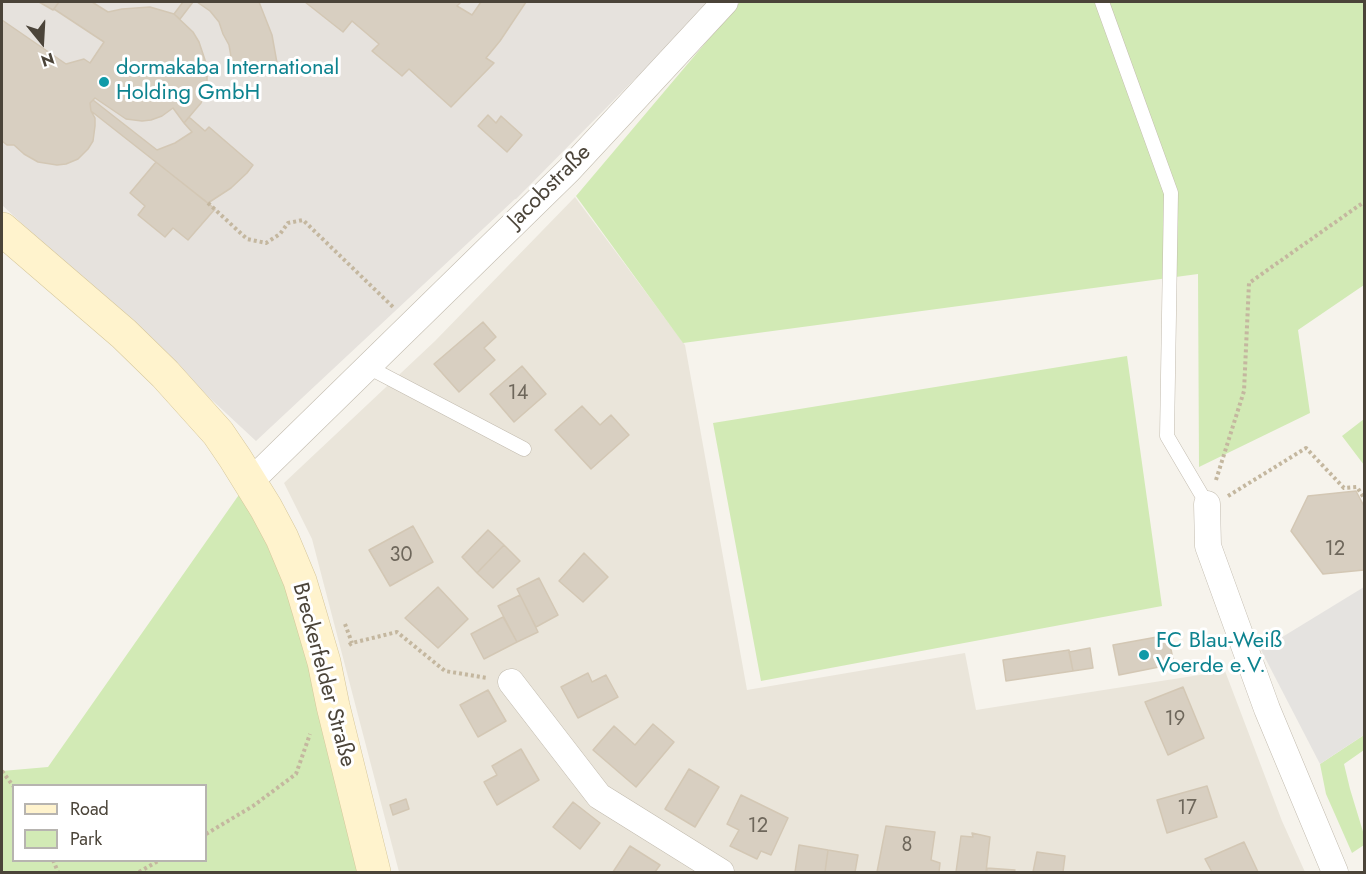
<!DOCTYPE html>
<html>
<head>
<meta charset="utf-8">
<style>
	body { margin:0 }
	#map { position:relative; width:1366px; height:874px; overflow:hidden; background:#f6f3ec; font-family:Jost,sans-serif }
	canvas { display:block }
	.frame { position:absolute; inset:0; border:3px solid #4b4439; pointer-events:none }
	.legend { position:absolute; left:12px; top:784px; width:195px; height:78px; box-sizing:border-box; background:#fff; border:2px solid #b7b4b0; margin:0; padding:8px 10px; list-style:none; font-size:18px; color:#4b4439 }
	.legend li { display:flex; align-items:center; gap:12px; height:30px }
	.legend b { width:30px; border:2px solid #b7b4b0 }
	.north { position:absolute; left:12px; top:12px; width:60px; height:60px; -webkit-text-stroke:4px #fff; paint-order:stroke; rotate:162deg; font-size:16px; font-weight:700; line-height:24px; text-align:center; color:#4b4439 }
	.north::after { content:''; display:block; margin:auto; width:21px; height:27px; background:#4b4439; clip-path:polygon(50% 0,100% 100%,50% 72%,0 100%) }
</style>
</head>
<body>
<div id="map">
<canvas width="1366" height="874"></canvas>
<div class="frame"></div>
<ul class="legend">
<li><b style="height:8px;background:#fff3cd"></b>Road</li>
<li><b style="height:16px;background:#d2eab5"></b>Park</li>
</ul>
<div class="north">N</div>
</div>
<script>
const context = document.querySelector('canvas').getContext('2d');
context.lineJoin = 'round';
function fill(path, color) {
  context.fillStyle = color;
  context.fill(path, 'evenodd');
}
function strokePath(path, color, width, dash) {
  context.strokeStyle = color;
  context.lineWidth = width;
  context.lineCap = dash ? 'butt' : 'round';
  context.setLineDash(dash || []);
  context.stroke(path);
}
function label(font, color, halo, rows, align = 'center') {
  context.font = font + ' Jost,sans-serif';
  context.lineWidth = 6;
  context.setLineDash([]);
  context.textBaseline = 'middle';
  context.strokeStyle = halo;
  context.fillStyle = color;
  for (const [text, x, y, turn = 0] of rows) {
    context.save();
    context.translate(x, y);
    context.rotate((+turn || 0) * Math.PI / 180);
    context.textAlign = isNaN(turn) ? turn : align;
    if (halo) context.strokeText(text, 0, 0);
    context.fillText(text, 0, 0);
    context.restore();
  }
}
fill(new Path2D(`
	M575,197l110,148 62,345 218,-37 11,57 249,-39 57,150 23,51h-906l-87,-333 -28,-56 151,-142z`), '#eae5da');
fill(new Path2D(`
	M2,2h709l-195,197h-1l-259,242 -254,-236z`), '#e6e2dd');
fill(new Path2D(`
	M740,2h624v283l-66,45 12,83 -111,54 -1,-193 -515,69 -107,-147z
	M1127,356l35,250 -401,75 -48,-258z
	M1364,419v46l-22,-29z
	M243,489l70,163 56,220h-367v-101l46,-4zM14,786h192v74h-192z
	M1364,735v15l-20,14 6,25 14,46v10l-12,8 -26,-59 -6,-30z`), '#d2eab5');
fill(new Path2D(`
	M1364,587v148l-44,29 -59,-114z`), '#e5e3e0');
const building = new Path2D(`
	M39,2h20l-6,8z
	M59,2h33l16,10 14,-3 28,-2 24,7 19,18 6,10 8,24v23l-6,14 -17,20 -11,-15 -11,8 -11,4 -9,1 -16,-2 -31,-21 -5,5 1,8 4,7v8l-2,15 -5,8 -10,10 -12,5 -9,1 -19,-3 -14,-8 -10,-9h-7l-5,-4v-121l64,44 18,-5 6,4 14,-21 -50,-33z
	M183,2h10l-13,17 -6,-5z
	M197,2h62l13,33 5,28 -44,5 -4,-23 -6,-11 -4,-12 -9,-11z
	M305,2h156l-4,4 15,9 9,-13h45l-26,39 -14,17 8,5 -43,44 -42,-38 -7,7 -30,-25 7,-7 -27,-23 -9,11z
	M93,100l64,50 18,-7 17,-11 -8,-9 5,-6 16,14 4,-4 44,38 -6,8 -16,15 -23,15 -117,-92 -1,-8z
	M488,115l8,8 5,-7 21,19 -15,17 -29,-26z
	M156,162l59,47 -27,31 -15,-12 -8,9 -27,-22 7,-9 -15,-13z
	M483,322l13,15 -12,11 11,12 -36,32 -25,-28z
	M522,366l24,28 -32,28 -24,-28z
	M582,406l18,19 11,-10 18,20 -38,34 -36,-39z
	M1356,491l8,15v64l-41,4 -32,-43 17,-35z
	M413,526l20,36 -43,24 -21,-36z
	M488,530l16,15 -27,28 -15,-16z
	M504,545l16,16 -27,27 -16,-15z
	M584,553l24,24 -25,25 -24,-21z
	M539,578l19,37 -22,12 -19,-38z
	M438,587l30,32 -30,29 -33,-30z
	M520,595l18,37 -21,10 -19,-36z
	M503,617l14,25 -33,17 -13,-25z
	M1168,635l6,29 -55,11 -6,-30z
	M1090,648l3,20 -20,3 -4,-19z
	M1069,650l4,21 -67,10 -3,-21z
	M588,673l4,9 14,-7 12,22 -40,21 -17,-31z
	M1183,687l21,51 -36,17 -23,-53z
	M488,690l18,31 -28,16 -18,-32z
	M653,724l21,18 -38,45 -43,-37 21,-24 21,19z
	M521,749l18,31 -42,25 -13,-23 13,-7 -5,-9z
	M689,769l30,18 -24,40 -30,-18z
	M1207,786l10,31 -50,16 -10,-33z
	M741,795l47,23 -17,37 -10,-4 -4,8 -27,-13 9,-16 -12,-6z
	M406,799l3,10 -16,6 -3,-10z
	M573,802l27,21 -20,26 -27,-22z
	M886,826l49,6 -4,28 9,3 -1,9h-62z
	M972,833l18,4 -4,35h-30l5,-36 12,1z
	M1244,842l14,30h-46l-7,-13z
	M799,845l29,5 -3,22h-30z
	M630,846l30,19 -5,7h-42z
	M828,850l30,5 -3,17h-30z
	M1037,852l28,4 -2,16h-30z
	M987,868l28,2 -1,2h-27z`);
fill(building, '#d8cfc1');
strokePath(building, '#d3c7b4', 1.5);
const service = new Path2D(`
	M1102,2l69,191 -4,243 40,68
	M368,367l156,82`);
const minor = new Path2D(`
	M250,482l319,-312 156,-168
	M1207,504l1,42 59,163 68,163
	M511,682l88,114 122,76`);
const secondary = new Path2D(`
	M2,229l122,105 41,40 53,59 17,25 31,50 16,30 18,43 9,30 15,51 9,44 41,166`);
strokePath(service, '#c2bbae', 15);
strokePath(minor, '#c2bbae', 27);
strokePath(secondary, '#d6c79b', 34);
strokePath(new Path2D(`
	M208,203l39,36 19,4 14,-9 8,-11 15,-3 90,87
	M1216,480l28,-89 5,-108 115,-81
	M1228,496l78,-48 38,40 13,-1 7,11
	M345,624l7,19
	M349,645l3,-2 45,-11 48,39 42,7
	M2,771l12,16
	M206,834l47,-28 43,-32 14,-40
	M53,860l5,12
	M139,872l21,-12`), '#c4b79f', 4, [3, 3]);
strokePath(service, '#fff', 14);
strokePath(minor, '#fff', 26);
strokePath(secondary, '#fff3cd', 33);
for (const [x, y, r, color] of [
	[104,82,6,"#0f9aa8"],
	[1144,655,6,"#0f9aa8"]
]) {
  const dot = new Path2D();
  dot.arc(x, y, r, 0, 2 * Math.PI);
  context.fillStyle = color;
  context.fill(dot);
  strokePath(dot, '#fff', 2);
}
label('20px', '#6e675b', null, [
	["14",518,394],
	["12",1335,550],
	["30",401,556],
	["19",1175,720],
	["17",1187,809],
	["12",758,827],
	["8",907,846]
]);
label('22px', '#0d838f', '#fff', [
	["dormakaba International",116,69],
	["Holding GmbH",116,94],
	["FC Blau-Weiß",1156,642],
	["Voerde e.V.",1156,667]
], 'left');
label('22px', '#4b4439', '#fff', [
	["Jacobstraße",550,187,-45],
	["Breckerfelder Straße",323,675,75]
]);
</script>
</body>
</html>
